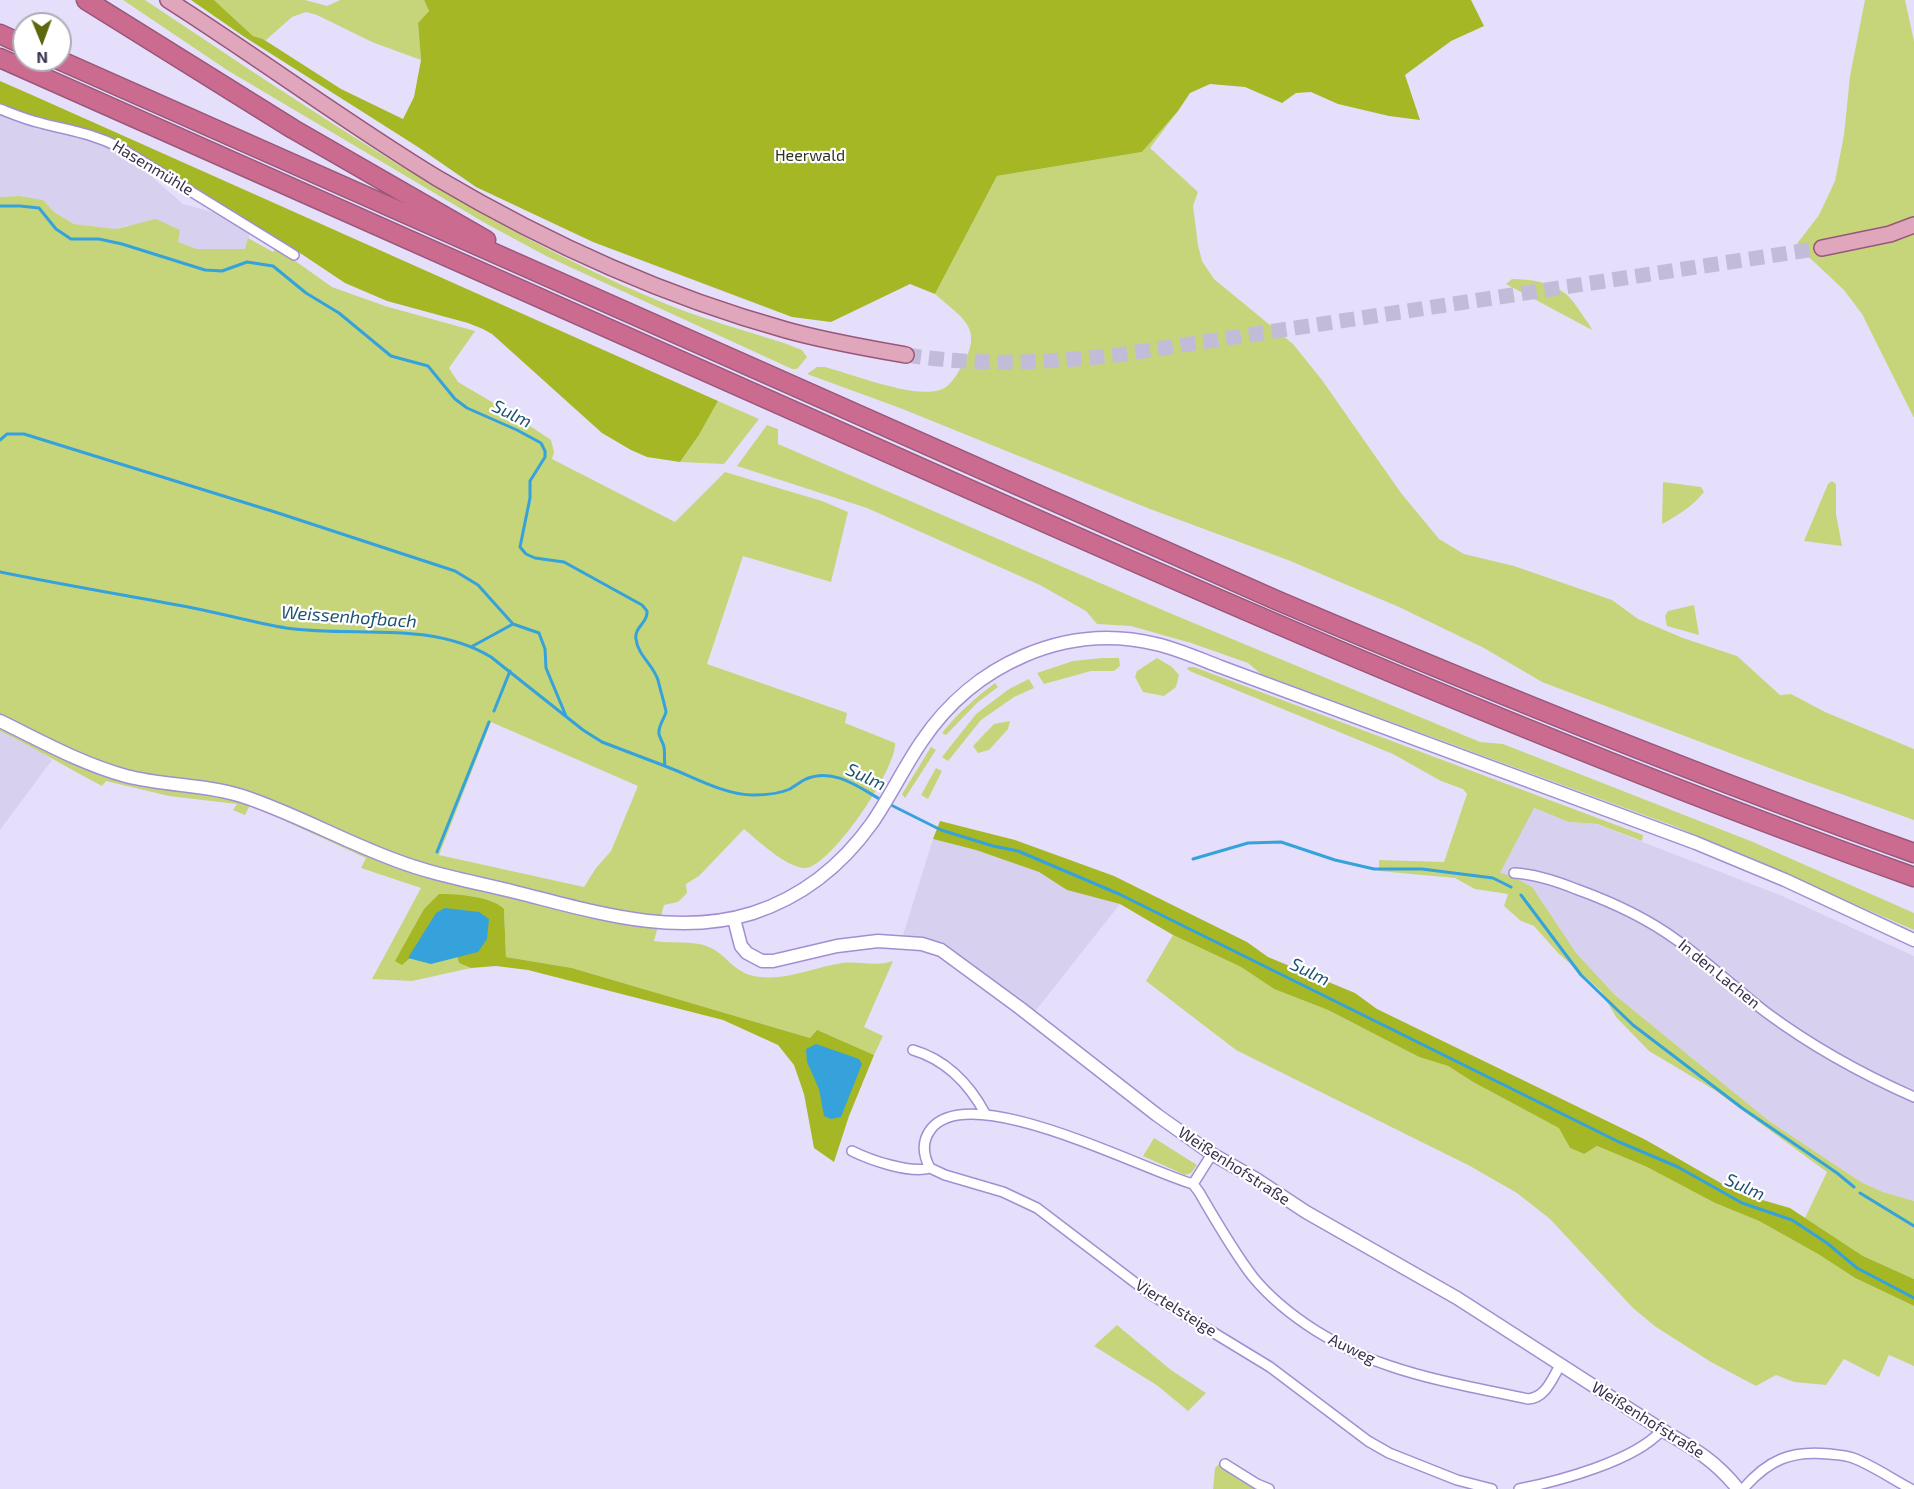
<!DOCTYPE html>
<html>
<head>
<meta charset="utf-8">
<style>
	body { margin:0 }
	#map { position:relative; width:1914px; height:1489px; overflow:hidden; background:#e6dffb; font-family:"Exo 2",sans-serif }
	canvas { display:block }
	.north { position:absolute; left:12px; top:12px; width:60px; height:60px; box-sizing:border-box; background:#fff; border:2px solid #b0adb8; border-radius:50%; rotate:179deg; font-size:16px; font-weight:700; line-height:24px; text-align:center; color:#39314d }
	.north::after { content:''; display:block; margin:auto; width:21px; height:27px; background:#5d680d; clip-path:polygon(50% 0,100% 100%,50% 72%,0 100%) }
</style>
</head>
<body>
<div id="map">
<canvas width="1914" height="1489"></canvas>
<div class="north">N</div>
</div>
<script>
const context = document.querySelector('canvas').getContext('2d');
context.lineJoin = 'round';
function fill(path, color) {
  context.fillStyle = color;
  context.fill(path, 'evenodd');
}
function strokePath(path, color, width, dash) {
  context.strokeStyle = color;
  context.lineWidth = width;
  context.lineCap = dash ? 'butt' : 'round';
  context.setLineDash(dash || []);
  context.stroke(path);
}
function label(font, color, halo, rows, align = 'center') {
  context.font = font + ' "Exo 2",sans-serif';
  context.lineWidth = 4.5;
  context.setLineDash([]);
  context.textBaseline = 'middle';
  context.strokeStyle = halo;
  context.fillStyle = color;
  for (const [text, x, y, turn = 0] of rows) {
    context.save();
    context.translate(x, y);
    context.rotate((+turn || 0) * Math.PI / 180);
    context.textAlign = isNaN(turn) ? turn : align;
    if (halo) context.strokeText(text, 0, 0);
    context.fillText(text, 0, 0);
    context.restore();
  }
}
fill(new Path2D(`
	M0,113l47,17 35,6 34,14 29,21 38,33 29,8 38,20 -4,17h-49l-69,-24 -12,4 -42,-5 -20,-12 -12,-12 -22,-4 -20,1z
	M0,731l38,19 14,10 -52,70z
	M1533,808l36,14 27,2 184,71 134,61v245l-31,-9 -22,-10 -92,-61 -154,-126 -115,-122z
	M933,839l43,11 63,22 28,18 53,14 -87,110 -92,-67 -38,-12z`), '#d8d0ef');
fill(new Path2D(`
	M123,0h22c164,109 331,224 514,301 40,17 84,29 125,42l18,7 5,7 -10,12h-5l-246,-113 -61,-33 -258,-153z
	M214,0h91l22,6 13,-6h84l5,11 -11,12 3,37 -49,-18 -55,-27 -11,-3 -14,5 -26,23 -13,-4z
	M1865,0h40l9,41v377l-52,-104 -18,-24 -48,-45 23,-30 16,-34 9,-46 6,-59z
	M1178,111l-28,37 48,44 -5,14 5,39 4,16 12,18 79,65 29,36 79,113 38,46 25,15 50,12 98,34 26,19 45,19 54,18 43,39 11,-1 34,18 89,37v71l-126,-45 -246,-93 -58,-34 -85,-41 -111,-47 -138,-51 -250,-101 -93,-34 10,-7h8c28,7 97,36 121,20 8,-6 14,-18 19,-27 18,-34 -6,-44 -30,-66l62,-118 145,-24z
	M20,196l23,4 11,12 20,12 42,5 40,-10 24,11 -2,12 19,7h48l3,-11 25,14 4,-4 55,39 53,19 90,25 -26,37 9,14 51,30 42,28 3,12 -2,7 123,63 50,-50 97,29 26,11 -17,70 -88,-26 -36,108 140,49 -2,10 50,20c2,25 -63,122 -89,125 -18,1 -49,-28 -62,-39l-45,47 -13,8 1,9 -9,9 -14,3 -10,36c17,3 39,-1 55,6 20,9 24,27 51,30 29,3 55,-10 82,-14 17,-2 34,4 51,-2l-29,66 19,9 -9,19 -57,-24 -7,7 -238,-70 -66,-11 -2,-48 -59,8 14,46 12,5 -59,13 -40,-2 49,-91 -60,-20 5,-10 -116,-53 -5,10 -12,-5 4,-6 -68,-8 -63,-15 -4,5c-34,-18 -67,-38 -102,-55v-534zM491,722l147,64 -27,65 -15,17 -12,19 -145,-32z
	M1512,279c18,0 39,3 54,15 9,8 16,21 23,30l3,6 -86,-46z
	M718,401l41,18 -35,45 -44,-2 19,-27z
	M767,425l11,4v15l394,170 308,128 23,2 250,98 161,71v17l-240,-104 -413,-152 -13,-11 -57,-20 -60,-17 -34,-2 -11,-13 -46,-26 -173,-77 -130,-42z
	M1832,481l4,3v30l6,32 -38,-5 24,-57z
	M1663,482l38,5 3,5c-11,14 -27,24 -42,32z
	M1694,605l5,30 -32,-9 -2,-10 3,-5z
	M1102,658h17l1,8 -6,5h-23l-47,13 -7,-11 36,-12z
	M1157,658l15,9 7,8 -3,12 -12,9 -21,-4 -8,-15 2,-6z
	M1188,667h6l449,168 -1,6 -45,-17 -28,-2 -35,-14 -34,65 11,3 21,11 44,66 39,42 154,126 92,61 22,10 31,9v78l-51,-23 -58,-38 22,-46 -111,-81 -67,-40 -33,-34 -15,-26 -43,-38 -24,-27 -13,-5 -17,-15 4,-12 -33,-5 -20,-11 -76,-7v-11l65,2 23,-68 -4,-5 -22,-8 -48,-27 -201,-82 -5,-3z
	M1029,679l5,9 -20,9 -33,23 -33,41 -6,-4 34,-43 33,-25z
	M995,683l3,4 -20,15 -32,33 -4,-2c16,-20 33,-35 53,-50z
	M1010,721l-2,8 -19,21 -11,3 -5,-7 21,-22z
	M931,747l5,3 -31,48 -3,-4z
	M936,768l6,3 -14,28 -7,-4z
	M1173,935l68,32 33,22 54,21 91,47 29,9 25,16 87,46 10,20 14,6 13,-8 50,21 68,36 44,18 59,33 37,24 59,28v60l-25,-11 -10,22 -35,-18 -18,26 -32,-3 -18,-7 -20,11 -45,-24 -55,-35 -23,-19 -83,-89 -33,-26 -47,-27 -234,-116 -90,-69z
	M1154,1138l43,27 -6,8 -6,2 -42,-19z
	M1117,1325l54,45 35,23 -18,18 -30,-25 -64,-40z
	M1219,1464l27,19 14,6h-47l2,-21z`), '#c6d57a');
fill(new Path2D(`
	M191,0h23l39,36 10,3 78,50 62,30 11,-22 7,-37 -3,-37 11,-12 -5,-11h1047l13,26 -33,15 -46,34 15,45 -31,-4 -51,-12 -27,-12 -15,1 -14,10 -37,-16 -35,-3 -20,9 -12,18 -36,41 -145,24 -62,118 -25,-10 -79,38 -39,-5 -199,-75 -117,-55 -58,-40 -175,-111z
	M0,81l32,14 686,306 -19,34 -19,27 -33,-5 -16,-7 -29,-17 -110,-99 -9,-5 -15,-6 -81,-22 -42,-18 -45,-30 -146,-88 -37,-25 -44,-14 -35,-7 -38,-13z
	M940,821l75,19 99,36 133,66 21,15 87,36 22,16 269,131 92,53 52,15 73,48 51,23v27l-59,-28 -37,-24 -59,-33 -44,-18 -68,-36 -50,-21 -13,8 -14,-6 -11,-20 -86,-46 -25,-16 -29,-9 -91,-47 -54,-21 -33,-22 -68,-32 -53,-31 -53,-14 -28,-18 -63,-22 -43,-11z
	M439,894c18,0 52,2 65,15l2,48 66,11 238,70 7,-8 57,25 -25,61 -15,46 -20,-14 -10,-54 -10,-29 -16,-20 -55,-25 -195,-50 -32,-4 -25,2 -12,-5 -5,-17 -43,11 -9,8 -7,-4 29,-52z`), '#a5b724');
fill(new Path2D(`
	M445,908l34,4 10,7 -2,20 -9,13 -47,12 -23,-6 28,-45z
	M816,1044l43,15 3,5 -21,53 -10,2 -7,-3 -5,-27 -12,-27 -1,-13z`), '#35a2dc');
strokePath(new Path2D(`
	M0,206h20l19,2 17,21 15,10h28l23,5 83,26 17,1 25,-9 26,4 33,27 33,20 52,43 37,10 27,33 12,9 50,22 24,13 4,8v6l-15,24v17l-10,49 6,7 9,4 29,4 78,43 5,6c1,12 -13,16 -11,28 2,17 17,25 22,41 1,5 8,29 8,32 -2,8 -8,13 -7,22 1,5 4,8 5,13 1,6 0,13 1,19 27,10 59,29 88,29 12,0 26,-1 37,-6 5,-3 10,-7 16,-10 28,-12 54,9 77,22
	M0,440l7,-6h17l251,78 180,59 23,14 35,39 26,9 6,16 1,19 20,48
	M0,572c64,13 129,24 193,36 31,6 62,15 93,20 69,10 143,-8 205,29l92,73 19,12 63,24
	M471,647l42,-23
	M494,711l16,-40
	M889,804l52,26 52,16 25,5 101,43 500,248 59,25 64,36 50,17 35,23 30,25 57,30
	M437,852l52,-130
	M1193,859l55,-16 33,-1 54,18 39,9h48l71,9 18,9
	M1521,895l60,80 52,50 109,83 95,65 17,14
	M1860,1193l54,33`), '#35a2dc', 3);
strokePath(new Path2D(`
	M906,355c73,11 137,8 211,0l705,-107`), '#c3bcd8', 15, [15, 8]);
const minor = new Path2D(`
	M0,109c13,5 27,11 41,14 30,8 50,10 78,24l175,108
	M1514,873c22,1 42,8 62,16 36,13 71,29 102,52 31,22 59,49 89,72 46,34 95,61 147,84
	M913,1050c34,10 57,35 73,65
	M852,1151c18,9 58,23 78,17l15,7 58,17 34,16 113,86 120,73 98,74 21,12 68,27 35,9
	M930,1168c-7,-13 -9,-26 1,-39 39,-50 212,41 262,55l6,8c17,29 34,59 54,85 32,39 89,74 137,89 44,15 92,23 138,33 18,-1 24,-21 33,-35
	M1193,1184l19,-30
	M1225,1464l32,20 12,5
	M1519,1489c40,-8 116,-28 143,-59
	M1743,1489c25,-29 48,-39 86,-35 8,1 16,1 24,4 19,7 39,21 58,31`);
const tertiary = new Path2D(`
	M0,721c41,20 82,43 126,55 38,10 79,8 116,20 52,17 101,45 153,64 39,15 80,22 120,32 77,19 159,46 238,21 49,-16 89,-48 119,-90 18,-26 32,-56 50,-82 51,-76 143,-119 234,-97 22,5 44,15 65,23l475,176 89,37 129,60
	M734,919l7,27 6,7 15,8h11l64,-15 41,-5 44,3 19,6 79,58 137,107 55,39 44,25 50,33 151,86 205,132c31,18 53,30 76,59`);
const primary = new Path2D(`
	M168,0c91,58 177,122 269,178 108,64 227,118 349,152 39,11 80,18 120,25
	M1822,248l68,-14 24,-9`);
const motorway = new Path2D(`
	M86,0l207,129 193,111
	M0,34l24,11
	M0,58c268,119 536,237 803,357 366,164 733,327 1111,462
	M59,60l1217,540c211,90 423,176 638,253`);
strokePath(minor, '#a28fd1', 12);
strokePath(tertiary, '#a28fd1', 15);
strokePath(primary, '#985779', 18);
strokePath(motorway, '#985779', 21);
strokePath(minor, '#fff', 9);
strokePath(tertiary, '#fff', 12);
strokePath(primary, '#e0a6bc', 15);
strokePath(motorway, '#cb6b90', 18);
label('16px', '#2f331c', '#fff', [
	["Heerwald",810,156]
]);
label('16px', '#39314d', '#fff', [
	["Hasenmühle",153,168,31],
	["In den Lachen",1719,974,39],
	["Weißenhofstraße",1234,1166,33],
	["Viertelsteige",1176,1308,32],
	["Auweg",1352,1349,26],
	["Weißenhofstraße",1648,1420,32]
]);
label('italic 18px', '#1c5372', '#fff', [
	["Sulm",512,414,26],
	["Weissenhofbach",349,617,4],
	["Sulm",866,777,25],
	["Sulm",1310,972,26],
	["Sulm",1745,1187,24]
]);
</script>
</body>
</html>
